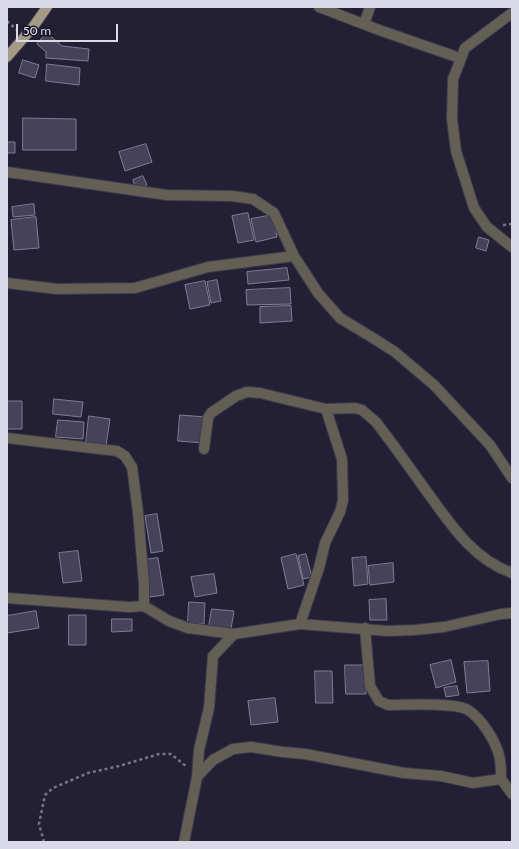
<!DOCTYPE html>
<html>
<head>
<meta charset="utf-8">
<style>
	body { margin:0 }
	#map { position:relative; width:519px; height:849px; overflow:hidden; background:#232035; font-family:Cabin,sans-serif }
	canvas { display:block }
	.frame { position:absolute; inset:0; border:8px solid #dad9e8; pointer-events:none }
	.scale { position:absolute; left:16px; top:24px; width:102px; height:18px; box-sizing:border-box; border:2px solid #dad9e8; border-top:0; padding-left:5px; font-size:12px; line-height:14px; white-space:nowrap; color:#dad9e8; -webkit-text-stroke:3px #1a172b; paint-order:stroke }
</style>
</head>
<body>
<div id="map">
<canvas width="519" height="849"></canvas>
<div class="frame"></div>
<div class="scale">50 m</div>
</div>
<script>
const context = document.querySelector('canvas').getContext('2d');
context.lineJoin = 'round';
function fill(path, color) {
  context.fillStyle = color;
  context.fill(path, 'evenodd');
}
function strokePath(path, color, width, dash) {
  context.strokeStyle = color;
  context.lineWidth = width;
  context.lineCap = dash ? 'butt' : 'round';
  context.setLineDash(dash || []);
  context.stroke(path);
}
const building = new Path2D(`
	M47,33l15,13 27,3 -1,12 -42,-3v-6l-9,-8z
	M23,60l16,5 -4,13 -16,-5z
	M47,64l33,4 -1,17 -33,-4z
	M23,118l53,1v31h-53z
	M7,142h8v11h-8z
	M146,144l6,18 -27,9 -6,-19z
	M143,176l4,9 -11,4 -3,-9z
	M34,204l1,11 -22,2 -1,-10z
	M248,213l6,27 -16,3 -6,-27z
	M273,215l4,22 -21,5 -5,-23z
	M36,217l3,31 -25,2 -3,-30z
	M479,237l10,3 -3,11 -10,-3z
	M287,268l2,12 -41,4 -1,-12z
	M217,280l4,21 -10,2 -4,-21z
	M205,281l5,24 -20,4 -5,-24z
	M290,288l1,16 -44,1 -1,-15z
	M291,306l1,15 -32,2v-16z
	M54,399l29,3 -2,15 -28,-3z
	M7,401h15v28h-15z
	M180,415l26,2 -2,26 -26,-2z
	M89,416l21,3 -4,27 -20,-3z
	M58,420l26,2 -1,17 -27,-2z
	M157,514l6,37 -12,2 -6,-37z
	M78,551l4,30 -19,2 -4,-30z
	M296,554l8,31 -16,4 -7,-31z
	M306,554l6,23 -9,2 -5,-23z
	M366,557l2,27 -14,2 -2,-28z
	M158,558l6,37 -14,2 -5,-37z
	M393,563l1,19 -24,3 -2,-19z
	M214,574l3,19 -22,4 -4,-20z
	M386,599l1,21h-17l-1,-20z
	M189,602l16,1 -1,21 -16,-1z
	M212,609l22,2 -3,18 -22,-3z
	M36,611l3,17 -32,5v-17z
	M69,615h17v30h-17z
	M112,619h20v12l-20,1z
	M451,660l5,22 -20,6 -6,-23z
	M488,661l2,30 -23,2 -3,-31z
	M345,665h20l1,29h-20z
	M315,671h17l1,32h-17z
	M457,686l2,9 -13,2 -2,-9z
	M275,698l3,24 -27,3 -3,-24z`);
fill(building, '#45425a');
strokePath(building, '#7f7c96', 1);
const minor = new Path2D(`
	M319,7l60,23 75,26
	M512,13l-47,35 -12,31 -1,40 4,32 18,57 13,19 25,20
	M364,24l6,-17
	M7,172l160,23 65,1 21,3 21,14 20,43 24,37 22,25 33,20 22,14 39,33 56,60 22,33
	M7,283l50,6 78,-1 73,-21 86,-11
	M7,438l110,13 8,5 7,11 6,45 6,72v22l25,15 19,7 46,6
	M204,449l4,-31 3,-5 25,-17 11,-4 13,1 66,16 29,-1 7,2 14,12c17,22 33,45 49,67 24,33 47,70 87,84
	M7,598l122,9 15,-1
	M300,624l88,7 27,-1 29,-3 57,-13 11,-1
	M365,628l5,58 9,15 9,4c18,0 66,-3 80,5 13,8 27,30 31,45 2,7 2,16 2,24
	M197,777l16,-17 20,-11 18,-2 32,5 22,2 99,19 37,3 32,7 28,-4 11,15
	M184,842l13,-65 2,-27 10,-42 4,-52 21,-22 66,-10 19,-56 6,-25 15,-31 3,-12 -1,-41 -16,-50`);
const major = new Path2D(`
	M7,57l26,-30 14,-20`);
strokePath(minor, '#3d3a4e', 12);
strokePath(major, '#3d3a4e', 12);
strokePath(new Path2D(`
	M7,21l10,9
	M503,225l9,-1
	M44,842l-5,-18 6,-29 8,-7 35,-15 31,-7 40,-12h12l16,13`), '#787688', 2.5, [3, 3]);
strokePath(minor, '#645f54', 10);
strokePath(major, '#a59a84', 10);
</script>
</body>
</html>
